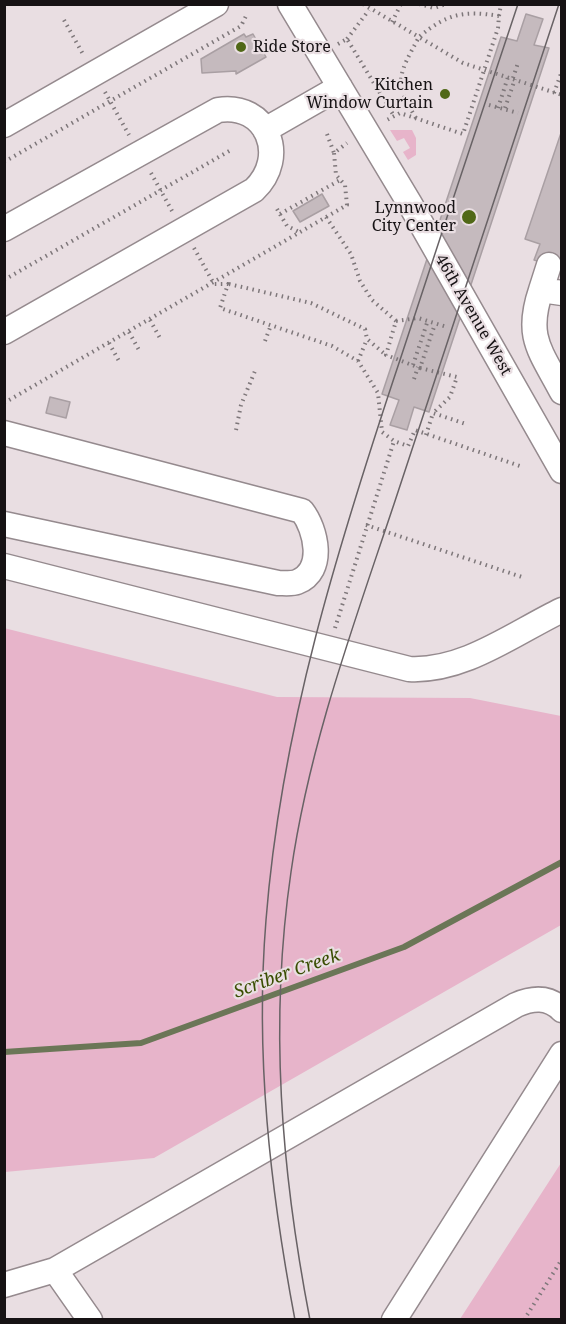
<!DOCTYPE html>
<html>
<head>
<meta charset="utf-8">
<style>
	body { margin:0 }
	#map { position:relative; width:566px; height:1324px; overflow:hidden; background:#e9dee2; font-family:"Noto Serif",serif }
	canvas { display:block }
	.frame { position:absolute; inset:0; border:6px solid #161214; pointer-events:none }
</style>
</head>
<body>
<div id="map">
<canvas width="566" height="1324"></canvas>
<div class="frame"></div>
</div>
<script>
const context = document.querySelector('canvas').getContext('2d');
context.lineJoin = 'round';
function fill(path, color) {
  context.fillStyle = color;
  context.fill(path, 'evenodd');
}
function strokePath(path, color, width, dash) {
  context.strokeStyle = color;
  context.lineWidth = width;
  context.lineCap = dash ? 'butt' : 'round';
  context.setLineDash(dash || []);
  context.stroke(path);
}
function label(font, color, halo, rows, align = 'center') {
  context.font = font + ' "Noto Serif",serif';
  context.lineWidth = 4.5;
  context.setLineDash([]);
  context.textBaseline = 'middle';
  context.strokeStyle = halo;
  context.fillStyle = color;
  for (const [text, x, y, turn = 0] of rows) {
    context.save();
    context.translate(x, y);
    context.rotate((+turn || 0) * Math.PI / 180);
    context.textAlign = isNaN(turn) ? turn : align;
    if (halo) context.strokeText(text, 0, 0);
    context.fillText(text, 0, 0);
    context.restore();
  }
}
fill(new Path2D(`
	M390,130h22l4,8v17l-8,5 -5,-8 7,-4 -6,-10 -7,3z
	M4,628l273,69 193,1 91,18v209l-407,233 -149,14z
	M561,1163v156h-101z`), '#e7b4ca');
strokePath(new Path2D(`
	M4,1052l137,-9 263,-96 158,-85`), '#6b7657', 6);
const building = new Path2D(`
	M526,14l17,5 -9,26 15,3 -120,364 -15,-5 -7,23 -17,-5 9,-25 -17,-6 119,-357 16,4z
	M244,34l2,3 7,-3 13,23 -30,17v-3l-34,2 -1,-14z
	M562,130v139l-28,-9 6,-16 -15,-5z
	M322,194l7,12 -29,16 -7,-11z
	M50,397l20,5 -4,16 -20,-5z`);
fill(building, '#c5babe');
strokePath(building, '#a99fa3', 1.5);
const minor = new Path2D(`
	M290,4l120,200 152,267
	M4,125l212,-121
	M265,130l75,-43
	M4,229l214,-119c49,-8 71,47 36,80l-250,142
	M541,290l8,-25
	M562,293l-21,-3c-16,47 -1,60 21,102
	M4,433l298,78c14,18 24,60 -5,71 -5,2 -13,1 -19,1l-274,-59
	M4,566l405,103c55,3 105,-36 153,-59
	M55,1270l461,-265c16,-7 32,-9 46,5
	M4,1285l51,-15 35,50
	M394,1320l168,-266`);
strokePath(minor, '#958a8e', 27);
strokePath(new Path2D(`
	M363,4l56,33c27,-23 45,-27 80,-21l-1,12 -35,106 -63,-21 -15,8
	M419,4l15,4 12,-4
	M499,16l2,-12
	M64,20l20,36
	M392,22l9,-18
	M347,39l22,-29
	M338,44l9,-5 47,77
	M513,78l5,-15
	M105,92l24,43
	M554,93l8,-22
	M489,105l29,8
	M498,108l10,-31
	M505,108l10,-29
	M416,118c-23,-37 -17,-44 3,-81l44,26 99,32
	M327,134l7,19 13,-10
	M4,162l237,-136 5,-10
	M151,173l21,38
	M277,209l10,17 12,6
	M280,214l60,-34
	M326,217l25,37 9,27 12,19 24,21 -10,34 34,13 15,-44
	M194,248l20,36h14l-8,24 112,38 26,15 20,32 4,39 12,9 14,5 7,-16 105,36
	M4,280l227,-130
	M229,284l82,19 54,26 2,10 19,16
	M150,320l11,20
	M396,321l22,-3 29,9
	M129,332l11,20
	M265,341l6,-16
	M109,343l11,20
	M358,361l9,-22
	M413,365l15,-45
	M420,368l37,9 -7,20 -17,16
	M414,379l4,-12
	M4,403l343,-198 -2,-20 -9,-10 -2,-22
	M236,430l5,-25 14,-34
	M426,435l7,-22 33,11
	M366,525l156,52
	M335,628l59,-187
	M524,1320l38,-61`), '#7e777a', 4, [1.5, 4.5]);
strokePath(minor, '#fff', 24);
strokePath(new Path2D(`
	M295,1320c-25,-132 -40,-265 -29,-400 15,-193 73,-377 134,-560 39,-119 78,-237 118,-356
	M310,1320c-29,-150 -41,-297 -19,-448 18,-127 63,-248 103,-368 55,-167 110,-333 165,-500`), '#686265', 1.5);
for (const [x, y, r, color] of [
	[241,47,6,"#506817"],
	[445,94,6,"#506817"],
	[469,217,8,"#506817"]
]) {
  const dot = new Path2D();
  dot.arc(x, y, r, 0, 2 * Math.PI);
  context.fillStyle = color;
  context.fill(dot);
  strokePath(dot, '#e9dee2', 2);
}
label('16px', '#161214', '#e9dee2', [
	["Ride Store",253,47,"left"],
	["Kitchen",433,85],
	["Window Curtain",433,103],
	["Lynnwood",456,208],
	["City Center",456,226]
], 'right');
label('16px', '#161214', '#e9dee2', [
	["46th Avenue West",473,315,60]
]);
label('italic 18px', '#3a4e02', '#e9dee2', [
	["Scriber Creek",287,974,-20]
]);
</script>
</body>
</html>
